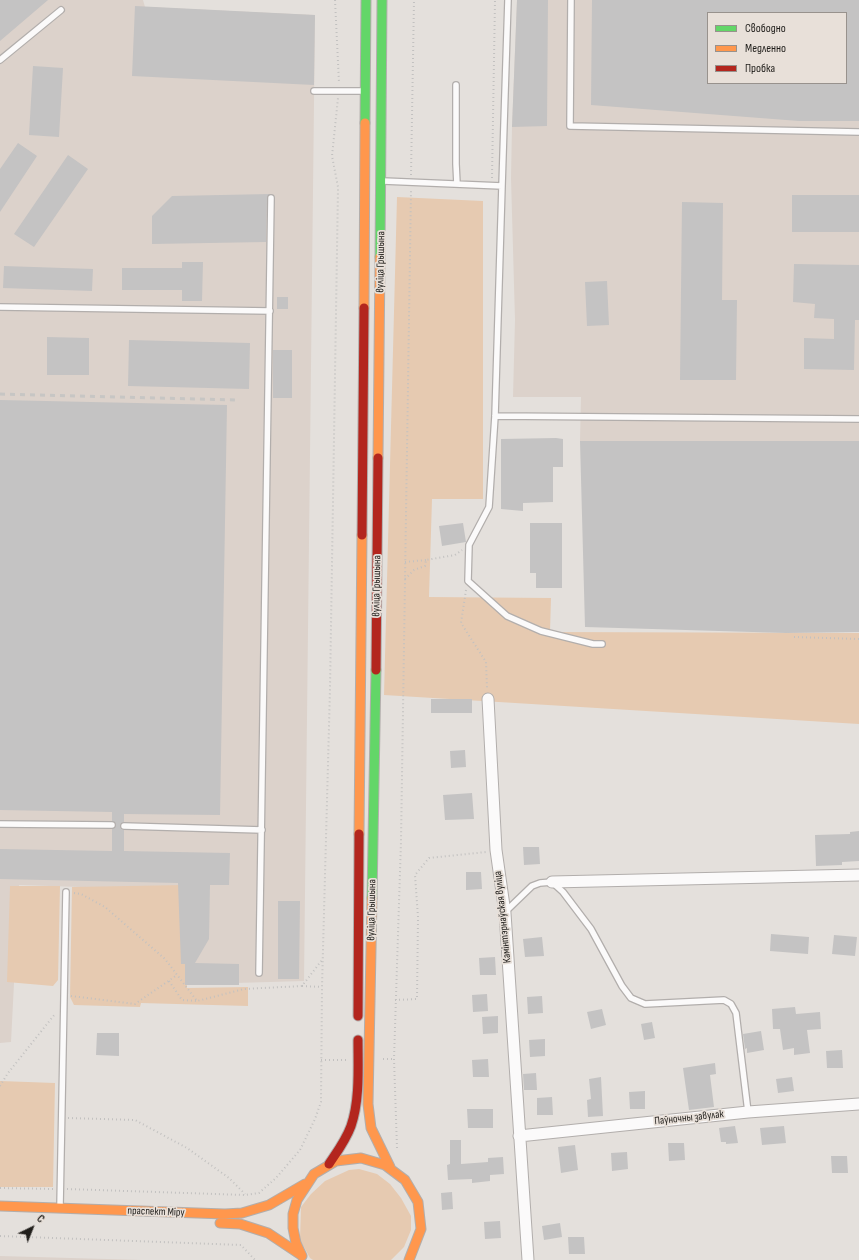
<!DOCTYPE html>
<html>
<head>
<meta charset="utf-8">
<style>
	body { margin:0 }
	#map { position:relative; width:859px; height:1260px; overflow:hidden; background:#e4e0dc; font-family:"Sofia Sans Condensed",sans-serif }
	canvas { display:block }
	.legend { position:absolute; left:707px; top:12px; width:140px; height:72px; box-sizing:border-box; background:#e8e0d9; border:1px solid #98928d; margin:0; padding:5px 7px; list-style:none; font-size:12px; color:#201e1b }
	.legend li { display:flex; align-items:center; gap:8px; height:20px }
	.legend b { width:20px; border:1px solid #98928d }
	.north { position:absolute; left:12px; top:1208px; width:40px; height:40px; -webkit-text-stroke:3px #e8e0d9; paint-order:stroke; rotate:43deg; font-size:11px; font-weight:700; line-height:16px; text-align:center; color:#201e1b }
	.north::after { content:''; display:block; margin:auto; width:14px; height:18px; background:#201e1b; clip-path:polygon(50% 0,100% 100%,50% 72%,0 100%) }
</style>
</head>
<body>
<div id="map">
<canvas width="859" height="1260"></canvas>
<ul class="legend">
<li><b style="height:5px;background:#63d668"></b>Свободно</li>
<li><b style="height:5px;background:#ff974d"></b>Медленно</li>
<li><b style="height:5px;background:#b3261e"></b>Пробка</li>
</ul>
<div class="north">С</div>
</div>
<script>
const context = document.querySelector('canvas').getContext('2d');
context.lineJoin = 'round';
function fill(path, color) {
  context.fillStyle = color;
  context.fill(path, 'evenodd');
}
function strokePath(path, color, width, dash) {
  context.strokeStyle = color;
  context.lineWidth = width;
  context.lineCap = dash ? 'butt' : 'round';
  context.setLineDash(dash || []);
  context.stroke(path);
}
function label(font, color, halo, rows, align = 'center') {
  context.font = font + ' "Sofia Sans Condensed",sans-serif';
  context.lineWidth = 3.5;
  context.setLineDash([]);
  context.textBaseline = 'middle';
  context.strokeStyle = halo;
  context.fillStyle = color;
  for (const [text, x, y, turn = 0] of rows) {
    context.save();
    context.translate(x, y);
    context.rotate((+turn || 0) * Math.PI / 180);
    context.textAlign = isNaN(turn) ? turn : align;
    if (halo) context.strokeText(text, 0, 0);
    context.fillText(text, 0, 0);
    context.restore();
  }
}
fill(new Path2D(`
	M0,0h143l2,7 170,8 -11,966 -138,4 6,-95 -153,-5 -8,157 -11,1z
	M517,0h342v627l-279,-186 1,-44h-68l2,-77 -4,-142 1,-51zM708,13h138v70h-138z
	M0,1256l142,4h-142z`), '#dcd2cb');
fill(new Path2D(`
	M397,197l86,4v298h-51l-3,98 122,1 -1,34 309,1v91l-475,-29z
	M185,885l2,103 61,-1v19l-107,-3 -1,4 -66,-2 -4,-8 2,-110z
	M10,886h50l-2,94 -5,6 -46,-4z
	M0,1081l55,2 -2,104h-53z
	M359,1169l18,5 13,10 11,14 10,18v14l-7,17 -13,13h-78l-3,-2 -10,-18 1,-33 10,-13 14,-13 24,-11z`), '#e6cab1');
fill(new Path2D(`
	M0,0h48l-48,41z
	M517,0h31l-1,126 -35,1z
	M592,0h267v121h-60l-208,-16zM708,13h138v70h-138z
	M135,6l180,9 -1,70 -182,-9z
	M33,66l30,2 -4,69 -30,-2z
	M18,143l19,13 -37,56v-43z
	M68,155l20,14 -54,78 -20,-13z
	M270,194l-3,4 -1,44 -114,2v-28l20,-20z
	M792,195h67v37h-67z
	M682,202l41,1 -1,97h15l-1,80h-56z
	M182,262h21l-1,39h-20v-11h-60v-22h60z
	M794,264l65,1v55h-4l-1,50 -50,-1v-31l30,1v-20l-20,-1 1,-14 -22,-2z
	M4,266l89,3 -1,22 -89,-3z
	M607,281l2,44 -22,1 -2,-44z
	M277,297h11v12h-11z
	M47,337l42,1v37h-42z
	M129,340l121,3 -1,46 -121,-3z
	M273,350h19v48h-19z
	M0,400l227,5 -7,410 -96,-1v8l-3,1 -1,3 1,3 3,1v21l106,2 -1,32h-19l-1,54 -14,24 44,1v21h-54v-21h-4l-3,-81 -178,-4v-30l112,2v-22l4,-4 -1,-2 -3,-2v-9l-112,-2z
	M556,438l7,1v28h-10v35l-30,1v8l-22,-2v-70z
	M580,441h279v191l-73,1 -201,-6z
	M463,523l3,19 -24,4 -3,-20z
	M530,523h32v65h-26v-15h-6z
	M431,699h41v14h-41z
	M465,750l1,17 -15,1 -1,-17z
	M472,793l2,26 -29,1 -2,-25z
	M859,831v30l-17,1v3l-26,1 -1,-31 35,-1v-2z
	M523,847h16l1,17 -16,1z
	M466,872h15l1,17 -16,1z
	M278,901h22l-1,78h-21z
	M771,934l38,3 -1,17 -38,-3z
	M834,935l23,2 -2,19 -23,-2z
	M542,937l2,19 -19,1 -2,-18z
	M495,957l1,18h-16l-1,-17z
	M487,994l1,17 -15,1 -1,-17z
	M542,996l1,17 -15,1 -1,-17z
	M795,1007l1,7 24,-2 1,17 -14,1 3,23 -16,2v-7l-11,2 -3,-21h-7l-1,-20z
	M602,1009l4,16 -15,4 -4,-17z
	M498,1016v17l-15,1 -1,-17z
	M652,1022l3,16 -11,2 -3,-16z
	M761,1031l3,19 -17,3v-5l-2,1 -2,-15z
	M97,1033h22v23l-23,-1z
	M545,1039v17l-15,1 -1,-17z
	M842,1050l1,18h-16l-1,-17z
	M488,1059l1,18h-16l-1,-17z
	M715,1063l1,11 -6,1 4,32 -25,3 -6,-42z
	M536,1073l1,17h-13l-1,-16z
	M601,1077l2,39 -15,1 -1,-17 4,-1 -2,-20z
	M792,1077l2,14 -16,2 -2,-14z
	M645,1091v18h-15l-1,-17z
	M552,1097l1,18h-16v-17z
	M467,1109h26v19h-25z
	M735,1126l3,17 -12,1v-2h-5l-2,-14z
	M784,1126l2,17 -24,2 -2,-17z
	M450,1140h11v24l27,-2v-4l15,-1 1,17 -14,1v6l-18,2v-4l-24,1 -1,-15 3,-1z
	M668,1143h16l1,17 -16,1z
	M575,1145l3,25 -17,3 -3,-26z
	M627,1152l1,17 -16,2 -1,-18z
	M831,1156h16l1,17h-16z
	M452,1192l1,17 -11,1 -1,-17z
	M500,1221l1,17 -16,1 -1,-17z
	M560,1223l2,14 -18,3 -2,-14z
	M568,1237h16l1,17h-16z`), '#c4c3c3');
const lane = new Path2D(`
	M571,0l-1,126 289,6
	M0,60l61,-50
	M456,85v79l1,20
	M314,91h49
	M383,181l119,5 -7,230 -6,91 -20,38 -1,36 39,35 34,15 52,13h9
	M502,186l6,-186
	M0,307l270,4
	M495,416l364,3
	M0,824l112,1
	M124,826l138,4
	M505,912l27,-26 8,-3 12,-1 11,10 28,37 31,57 9,12 14,6 79,-4 7,4 5,9 12,99
	M259,973l12,-775
	M60,1206l6,-314`);
const street = new Path2D(`
	M488,699l8,151 9,63 23,347
	M552,882l307,-7
	M519,1136l229,-24 111,-8`);
const fast = new Path2D(`
	M365,123l1,-123
	M380,257l2,-257
	M372,898l4,-228`);
const slow = new Path2D(`
	M364,308l1,-185
	M378,458l2,-201
	M359,834l3,-299
	M372,898l-4,206 3,24 19,39
	M0,1206l225,8 17,-1 27,-8 36,-21
	M220,1223l20,1 28,9 33,22
	M302,1256l-6,-13 -3,-15v-14l4,-14 17,-26 22,-13 25,-3 24,7 20,15 13,22 3,27 -12,31`);
const jam = new Path2D(`
	M362,535l2,-227
	M376,670l2,-212
	M358,1016l1,-182
	M329,1164c8,-12 17,-24 22,-38 9,-26 7,-58 7,-86`);
strokePath(lane, '#b2aeac', 8);
strokePath(street, '#b2aeac', 13);
strokePath(fast, '#b2aeac', 11);
strokePath(slow, '#b2aeac', 11);
strokePath(jam, '#b2aeac', 11);
strokePath(new Path2D(`
	M335,0l4,83
	M411,175l3,-175
	M492,178l3,-178
	M405,562l21,-2
	M405,579l9,-9 11,-4 1,-6 29,-5 7,-5
	M466,590l-5,33 25,39 1,26
	M794,637l65,2
	M74,893l7,1 24,13 60,52 32,42 47,-12 58,-3 20,-26
	M169,981l13,19 15,1
	M302,986l20,1
	M71,996l64,8 42,-29
	M395,1000l22,-1 1,-82 -3,-42 14,-17 57,-6
	M383,1059h11
	M321,1060h25
	M0,1086l8,-13 47,-59
	M68,1118l67,2 52,28 42,30 16,16
	M397,1148l-3,-89 7,-218 10,-652
	M0,1188l53,1
	M67,1189l178,6 14,-2 17,-15 24,-28 15,-31 6,-17 1,-115 8,-298 8,-502 -6,-31 6,-58
	M0,1236l241,9 14,15`), '#c2c1c0', 2, [1, 3]);
strokePath(lane, '#fbfafa', 5.5);
strokePath(street, '#fbfafa', 11);
strokePath(fast, '#63d668', 9);
strokePath(slow, '#ff974d', 9);
strokePath(jam, '#b3261e', 9);
strokePath(new Path2D(`
	M0,394l239,6`), '#c7c6c4', 3, [5, 5]);
label('11px', '#201e1b', '#e8e0d9', [
	["вуліца Грышына",381,262,-89],
	["вуліца Грышына",377,586,-89],
	["вуліца Грышына",372,910,-89],
	["Камінтэрнаўская вуліца",503,917,-96],
	["Паўночны завулак",689,1118,-6],
	["праспект Міру",156,1212,2]
]);
</script>
</body>
</html>
